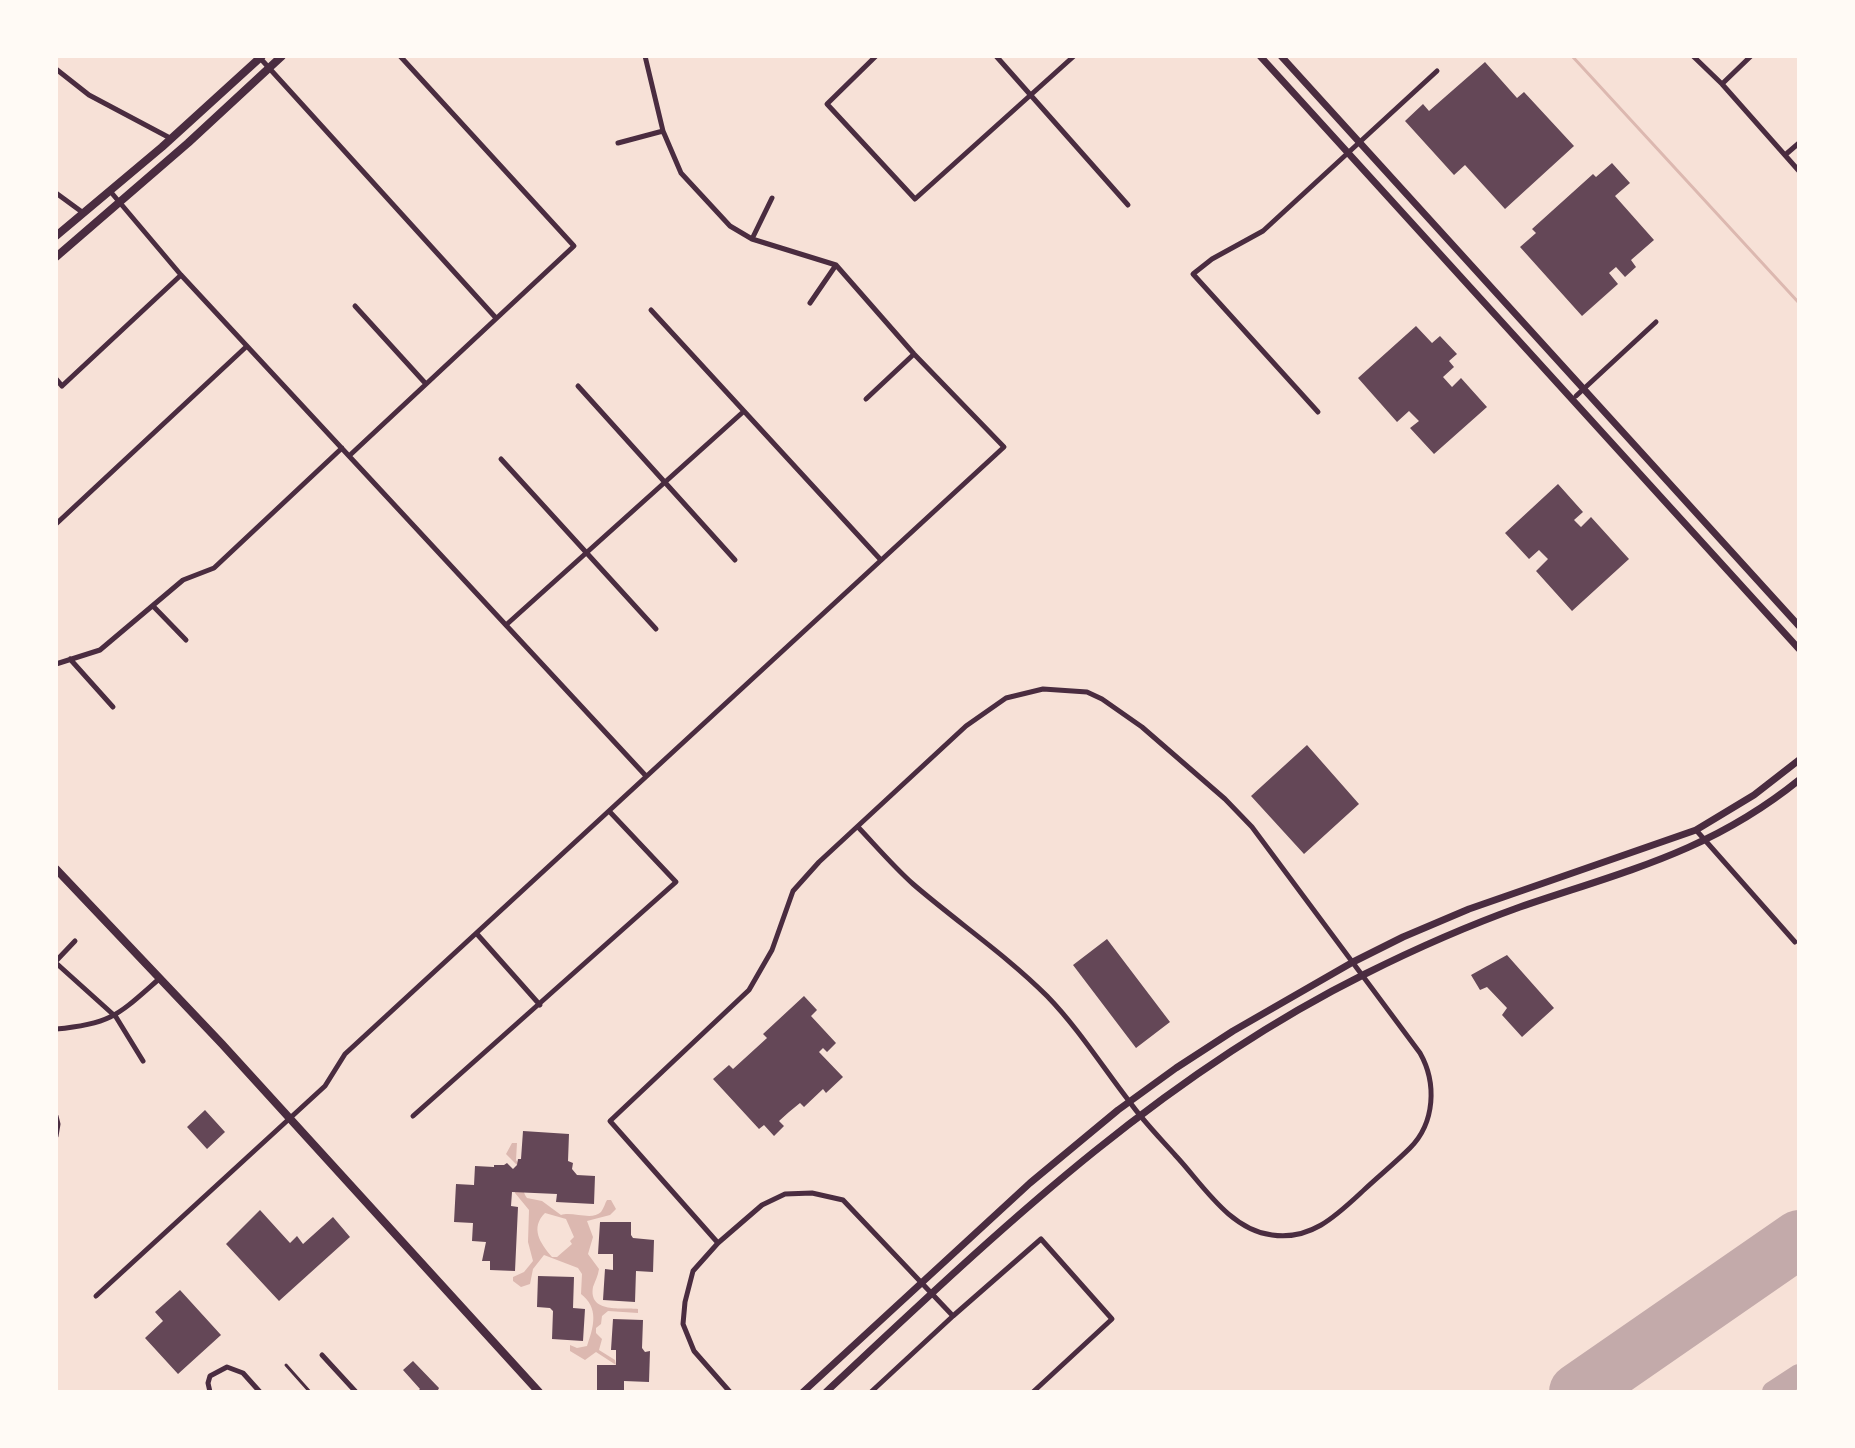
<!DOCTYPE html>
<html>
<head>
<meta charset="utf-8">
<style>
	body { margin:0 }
	#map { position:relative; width:1855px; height:1448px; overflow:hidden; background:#f7e1d7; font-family:"Asap Condensed",sans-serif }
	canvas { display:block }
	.frame { position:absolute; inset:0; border:58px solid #fffaf5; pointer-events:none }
</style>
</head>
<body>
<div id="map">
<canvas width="1855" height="1448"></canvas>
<div class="frame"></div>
</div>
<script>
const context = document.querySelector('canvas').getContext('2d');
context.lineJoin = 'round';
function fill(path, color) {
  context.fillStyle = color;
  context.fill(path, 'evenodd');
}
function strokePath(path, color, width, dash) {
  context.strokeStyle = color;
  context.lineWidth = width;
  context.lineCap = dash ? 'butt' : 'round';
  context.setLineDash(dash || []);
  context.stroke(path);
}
fill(new Path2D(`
	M512,1143h5l-1,17c9,11 3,27 11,38l15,3 19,14c11,-4 31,6 40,-3 3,-4 4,-9 6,-12h4l5,9 -6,6 -23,6 6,16 -5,17 11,15c-1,7 -4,12 -6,18 -5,27 30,20 45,22v4l-30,-2 -6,5 -1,8 -5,4v5l6,6 -3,11 16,10 1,5 -20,-13 -11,8 -15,-9v-6l7,3 10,-2c7,-20 12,-38 -6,-52l1,-20 -4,-6 -34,-13 -11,14 -3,15 -9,3 -8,-6v-4l11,-5 9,-11 -5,-19 1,-32 -14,-17 3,-27 -12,-12zM545,1213l21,6 8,18 -4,4 2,3 -15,13h-5c-12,-14 -22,-29 -7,-44z`), '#dcb8b0');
strokePath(new Path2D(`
	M1572,56l227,247`), '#dcb8b0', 3);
strokePath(new Path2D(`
	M1773,1392l26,-17`), '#c3aaaa', 22);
strokePath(new Path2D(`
	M1578,1392l221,-153`), '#c3aaaa', 58);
fill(new Path2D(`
	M1485,62l32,36 7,-6 50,54 -69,63 -40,-44 -11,10 -49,-54 18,-17 6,7z
	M1612,163l18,20 -15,13 39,44 -23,20 5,7 -11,10 -9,-10 -7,6 9,11 -36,32 -62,-69 16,-14 -4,-4 61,-55 3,3z
	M1416,326l16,17 8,-7 17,18 -8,7 5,6 -11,10 9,10 9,-9 26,29 -53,47 -24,-26 9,-7 -10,-10 -12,11 -39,-44z
	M1558,484l25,28 -9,8 7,7 10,-10 38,42 -57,52 -36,-40 12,-12 -9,-9 -10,9 -24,-26z
	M1307,745l52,59 -55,50 -53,-58z
	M1107,939l63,83 -34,26 -63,-83z
	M1507,955l47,53 -32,29 -20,-22 5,-7 -20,-21 -7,3 -9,-15z
	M804,996l13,14 -6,6 25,27 -9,9 -4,-4 -4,4 24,25 -17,16 -3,-4 -19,18 -4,-4 -11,9 -10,9 5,5 -10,10 -10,-11 -5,4 -46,-50 16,-14 4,4 34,-31 -4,-4z
	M205,1110l20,22 -18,17 -20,-22z
	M523,1131l46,3 -1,27 5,2 -1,6 5,6 18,1 -1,28 -38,-2 1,-8 -45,-2 -1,14 7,1 -3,64 -25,-1v-9h-8l4,-19 -14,-1 1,-18 -19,-1 2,-38 18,1 1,-19 19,1v-2h10l3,-2 6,6 4,-4 1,-6h3z
	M260,1210l30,33 7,-7 6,8 30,-27 17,20 -71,64 -53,-57z
	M600,1222h31v13l2,3 21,2 -1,32 -17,-1 -1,31 -32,-2 2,-31 8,1v-16h-15z
	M538,1276l36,1 -1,31 12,1 -2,32 -31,-2 1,-28 -3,-3 -13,-1z
	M180,1290l41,45 -43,39 -33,-36 18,-17 -8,-9z
	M613,1319l30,1 -1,28 3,4 5,-1 -1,31 -25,-1v11l-27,-1v-26h19v-15h-5z
	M413,1361l26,27 -2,4h-20l3,-3 -17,-19z`), '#644757');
strokePath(new Path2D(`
	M286,1365l24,27`), '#4a2c40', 3);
strokePath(new Path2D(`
	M876,56l-49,48 88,95 159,-143
	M996,56l132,149
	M1693,56l29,28 77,87
	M260,58l236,260
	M56,69l33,26 81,43
	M1722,84l29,-28
	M618,143l45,-12
	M1785,155l14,-12
	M110,191l71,84 465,501
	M56,193l26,19
	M752,239l20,-41
	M810,303l26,-38
	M355,306l71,78
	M651,310l229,249
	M56,379l6,7 119,-111
	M578,386l157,174
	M1576,396l80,-74
	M866,399l48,-45
	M1318,412l-125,-138 19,-15 51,-28 174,-160
	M349,456l225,-210 -174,-190
	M501,459l155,170
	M56,524l191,-178
	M153,606l33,34
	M506,625l237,-213
	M70,659l43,48
	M56,664l44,-14 83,-70 31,-12 128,-120
	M1696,830l99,112
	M477,934l63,71
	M56,961l19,-20
	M56,963l60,54 27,44
	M56,1029c56,-5 63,-15 103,-50
	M56,1116l2,8 -2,12
	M413,1116l263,-234 -67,-71
	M718,1243l-108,-122 139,-131 23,-40 21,-59 26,-29 147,-136 40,-28 37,-9 44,3 15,7 40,28 83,72 27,28 168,226c17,30 15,70 -10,95 -14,14 -30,27 -45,41 -27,25 -53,52 -93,46 -42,-5 -69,-50 -96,-79 -16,-18 -33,-35 -47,-55 -27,-35 -51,-73 -82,-105 -41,-41 -90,-74 -134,-112 -20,-18 -37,-38 -55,-57
	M96,1296l229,-210 20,-32 659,-607 -90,-93 -78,-89 -84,-26 -22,-13 -49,-53 -18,-42 -18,-75
	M322,1355l34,37
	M210,1392l-2,-9 2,-7 17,-9 16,6 17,19
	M730,1392l-36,-41 -11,-27 2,-22 8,-31 25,-28 44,-38 23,-11 27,-1 31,7 110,116
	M871,1392l82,-76 88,-77 71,80 -79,73`), '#4a2c40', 5);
strokePath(new Path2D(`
	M1260,56l539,593
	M1281,56l518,570
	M803,1392l227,-209 88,-73 58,-42 57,-37 120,-69 50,-25 66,-28 227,-79 58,-35 45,-35
	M826,1392c169,-158 330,-314 539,-418 50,-25 102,-48 155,-67 105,-36 190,-55 279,-127`), '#4a2c40', 7);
strokePath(new Path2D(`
	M56,236l106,-89 100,-91
	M56,257l132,-114 94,-87
	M56,869l166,175 317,348`), '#4a2c40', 8);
</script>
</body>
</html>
